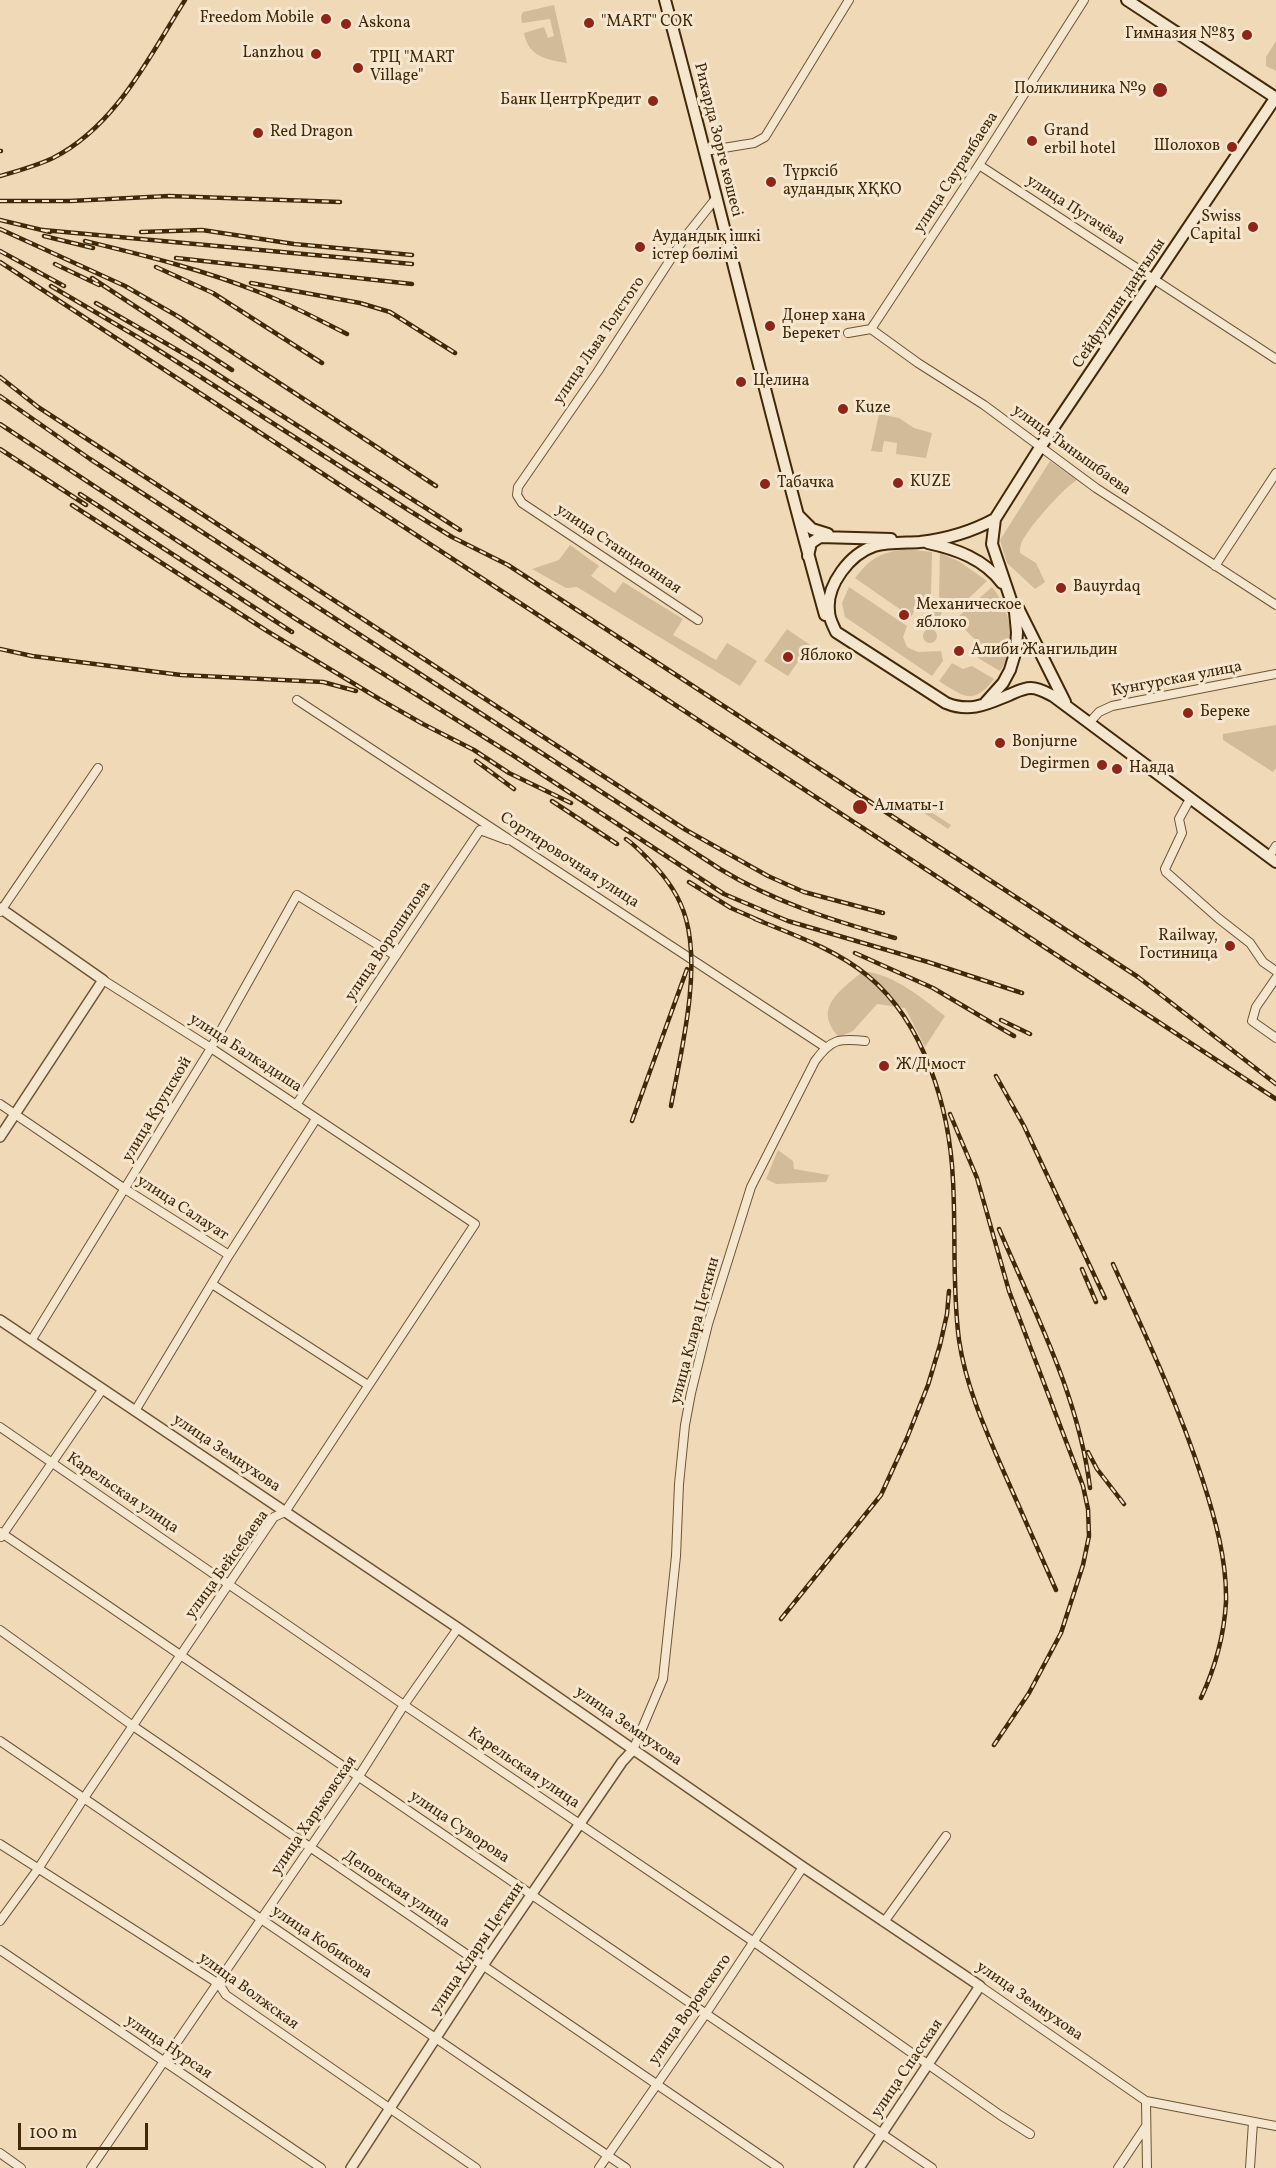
<!DOCTYPE html>
<html>
<head>
<meta charset="utf-8">
<style>
	body { margin:0 }
	#map { position:relative; width:1276px; height:2168px; overflow:hidden; background:#f0d9b7; font-family:Vollkorn,serif }
	canvas { display:block }
	.scale { position:absolute; left:18px; top:2123px; width:130px; height:27px; box-sizing:border-box; border:3px solid #412908; border-top:0; padding-left:8px; font-size:18px; line-height:21px; white-space:nowrap; color:#412908; -webkit-text-stroke:4px #f5e6d0; paint-order:stroke }
</style>
</head>
<body>
<div id="map">
<canvas width="1276" height="2168"></canvas>
<div class="scale">100 m</div>
</div>
<script>
const context = document.querySelector('canvas').getContext('2d');
context.lineJoin = 'round';
function fill(path, color) {
  context.fillStyle = color;
  context.fill(path, 'evenodd');
}
function strokePath(path, color, width, dash) {
  context.strokeStyle = color;
  context.lineWidth = width;
  context.lineCap = dash ? 'butt' : 'round';
  context.setLineDash(dash || []);
  context.stroke(path);
}
function label(font, color, halo, rows, align = 'center') {
  context.font = font + ' Vollkorn,serif';
  context.lineWidth = 6;
  context.setLineDash([]);
  context.textBaseline = 'middle';
  context.strokeStyle = halo;
  context.fillStyle = color;
  for (const [text, x, y, turn = 0] of rows) {
    context.save();
    context.translate(x, y);
    context.rotate((+turn || 0) * Math.PI / 180);
    context.textAlign = isNaN(turn) ? turn : align;
    if (halo) context.strokeText(text, 0, 0);
    context.fillText(text, 0, 0);
    context.restore();
  }
}
fill(new Path2D(`
	M554,5l13,58c-21,-3 -39,-7 -43,-30l20,-6 4,11 6,-2 -4,-17 -28,4 -1,-7 2,-4z
	M1276,41v30l-10,-5v-9z
	M879,414l20,4 15,10 18,5 -6,25 -30,-4 1,-11 -13,-2 -2,11 -11,-1z
	M1050,461l27,19c-13,7 -51,50 -56,64 -1,2 -1,7 -1,9l16,10 9,19 -10,7 -28,-26 -7,-23z
	M570,545l29,21 -8,10 24,17 8,-11 60,37 -10,16 43,25 11,-17 30,18 -17,25 -163,-99 -11,1 -34,-19 27,-9z
	M905,549l27,3 -1,46 -13,6 -7,13 -56,-39c16,-20 24,-25 50,-29z
	M940,553l20,9 27,19 -31,29 -5,-1 -4,-8 -8,-4z
	M849,587l58,39 -4,11 4,10 11,5 23,-1 2,10 -11,15 -87,-59 -3,-14z
	M992,587c19,23 26,59 8,84l-22,-13 1,-14c-9,-12 -17,-12 -19,-29z
	M928 611a7 7 0 1 1 14 0a7 7 0 1 1-14 0Z
	M787,629l23,16 -22,31 -24,-15z
	M923 636a7 7 0 1 1 14 0a7 7 0 1 1-14 0Z
	M952,663l11,6 9,-3 22,13c-21,27 -30,18 -55,2z
	M1276,725v43l-3,4 -50,-32v-6z
	M911,799l40,26 -3,4 -39,-26z
	M863,971c34,5 56,25 82,45l-20,31 -20,-39 -28,-4 -24,27 -14,6c-27,-29 1,-46 24,-66z
	M778,1150l15,11 1,8 35,6 -3,7 -50,2 -10,-5z`), '#d2bb99');
const minor = new Path2D(`
	M705,151l49,-8 11,-6 84,-137
	M979,165l297,194
	M871,329l108,-164 105,-165
	M848,333l23,-4 47,34 66,42 112,83 180,117
	M1215,566l61,-93
	M698,620l-176,-117 -5,-8 1,-8 80,-116 87,-134 32,-40
	M297,700l528,347
	M1089,723l10,-11 13,-6 164,-32
	M1190,799l-11,20 3,14 -17,36 1,3 52,46 32,25 13,19 13,9
	M1269,857l7,-11
	M0,912l98,-144
	M1276,978l-20,29 -4,14 24,17
	M0,1104l125,85 104,66
	M296,1105l184,-275 27,10
	M212,1284l156,101
	M31,1341l180,-293 86,-153 99,61
	M135,1411l94,-156 87,-136
	M0,1427l404,278 350,237 246,173 30,19
	M0,1532l932,636
	M1,1537l101,-147
	M0,1630l133,96 646,442
	M0,1741l626,427
	M633,1750l30,-71 13,-123 3,-72 6,-59 6,-32 17,-69 43,-137 64,-126c16,-22 24,-23 50,-20
	M0,1844l219,140 7,11 250,173
	M0,1921l38,-52 46,-71 190,-281 11,-5 190,-288 -264,-176 -108,-68
	M884,1922l62,-86
	M0,1950l321,218
	M980,1986l166,115 130,25
	M1146,2101l1,67
	M0,2153l21,15
	M91,2168l268,-392 45,-71 54,-77
	M599,2168l106,-153 98,-148
	M1118,2168l28,-42
	M1250,2168l3,-46`);
const tertiary = new Path2D(`
	M0,908l103,72 -103,157
	M0,1320l458,308 345,239 177,119 -121,182
	M351,2168l133,-204 138,-202 11,-12`);
const secondary = new Path2D(`
	M665,0c55,204 103,411 160,615
	M1127,0l149,98
	M799,516l13,13 16,5
	M995,519c-24,13 -47,20 -75,23 -15,1 -32,0 -46,4 -24,8 -48,39 -45,65 0,8 4,14 7,21l110,71c24,10 41,1 63,-8 7,-3 14,-7 22,-7 8,0 16,5 22,8l223,166
	M928,543c28,6 56,16 74,40
	M808,556l3,-13 9,-6 71,2
	M1017,606l48,96
	M986,702l17,-19 7,-13 6,-20 1,-18 -2,-20 -23,-68 3,-25 46,-73 235,-349`);
strokePath(minor, '#6d5534', 10);
strokePath(tertiary, '#6d5534', 12);
strokePath(secondary, '#412908', 14);
strokePath(minor, '#f5e6d0', 8);
strokePath(tertiary, '#f5e6d0', 9);
strokePath(secondary, '#f5e6d0', 10);
const rail = new Path2D(`
	M0,151h1
	M0,176c18,-5 36,-10 53,-18 63,-32 96,-101 132,-158
	M0,201h70l99,-5 171,6
	M0,220l50,12
	M0,229l125,57 54,31 257,169
	M43,230l369,34
	M141,232l61,-2 92,14 118,11
	M44,236l49,12
	M85,241c57,14 116,28 171,50 32,12 61,28 91,43
	M0,251l64,35
	M176,258l236,26
	M0,262l1276,837
	M55,264l44,21
	M156,267l57,26 109,70
	M92,278l140,92
	M251,283l109,20 30,9 65,41
	M51,286l95,56 264,169 42,26 56,28 630,412 138,107
	M96,303l104,60 260,167
	M0,377l38,30 648,423 82,46 36,16 79,21
	M0,396l90,63 630,410c54,33 114,52 175,69
	M0,424l296,195 215,135 213,140 64,27 140,41 94,31
	M0,449l86,56
	M80,494l212,138
	M72,505l195,126 114,69 42,24 51,26 35,23 62,30
	M0,649l32,7 149,19 142,7 33,9
	M476,761l38,28
	M552,801l65,43
	M626,839c9,6 16,14 24,22 16,16 30,36 36,58 15,54 -5,132 -15,187
	M689,882l42,26 32,14
	M755,919c39,16 80,30 113,57 57,47 82,134 85,205 3,53 -1,106 6,159 7,48 28,93 47,137 17,38 33,75 50,113
	M855,953l78,35 81,48
	M1001,1020l29,14
	M996,1076l28,50 81,172
	M950,1114l27,64 32,113 74,195 5,23 1,27 -6,29 -22,68 -32,60 -35,52
	M632,1121l55,-152
	M999,1229c36,84 80,168 91,259
	M1113,1264c32,70 65,140 89,214 13,40 25,82 24,124 -2,35 -11,66 -25,96
	M1082,1269l14,33
	M1088,1452l9,17 27,35
	M781,1619l100,-124 26,-57 21,-53 12,-40 7,-31 2,-23`);
strokePath(rail, '#412908', 4.5);
strokePath(rail, '#f5e6d0', 2, [7]);
for (const [x, y, r, color] of [
	[326,19,6,"#8f2418"],
	[589,23,6,"#8f2418"],
	[346,24,6,"#8f2418"],
	[1247,35,6,"#8f2418"],
	[316,54,6,"#8f2418"],
	[358,68,6,"#8f2418"],
	[1160,90,8,"#8f2418"],
	[653,101,6,"#8f2418"],
	[258,133,6,"#8f2418"],
	[1032,141,6,"#8f2418"],
	[1232,147,6,"#8f2418"],
	[771,182,6,"#8f2418"],
	[1253,227,6,"#8f2418"],
	[640,247,6,"#8f2418"],
	[770,326,6,"#8f2418"],
	[741,382,6,"#8f2418"],
	[843,409,6,"#8f2418"],
	[898,483,6,"#8f2418"],
	[765,484,6,"#8f2418"],
	[1061,588,6,"#8f2418"],
	[904,615,6,"#8f2418"],
	[959,651,6,"#8f2418"],
	[788,657,6,"#8f2418"],
	[1188,713,6,"#8f2418"],
	[1000,743,6,"#8f2418"],
	[1102,765,6,"#8f2418"],
	[1117,769,6,"#8f2418"],
	[860,807,8,"#8f2418"],
	[1230,946,6,"#8f2418"],
	[884,1066,6,"#8f2418"]
]) {
  const dot = new Path2D();
  dot.arc(x, y, r, 0, 2 * Math.PI);
  context.fillStyle = color;
  context.fill(dot);
  strokePath(dot, '#f5e6d0', 2);
}
label('16px', '#412908', '#f5e6d0', [
	["Freedom Mobile",314,19,"right"],
	["\"MART\" СОК",601,23],
	["Askona",358,24],
	["Гимназия №83",1235,35,"right"],
	["Lanzhou",304,54,"right"],
	["ТРЦ \"MART",370,59],
	["Village\"",370,77],
	["Поликлиника №9",1146,90,"right"],
	["Банк ЦентрКредит",641,101,"right"],
	["Grand",1044,132],
	["erbil hotel",1044,150],
	["Red Dragon",270,133],
	["Шолохов",1220,147,"right"],
	["Түрксіб",783,173],
	["аудандық ХҚКО",783,191],
	["Swiss",1241,218,"right"],
	["Capital",1241,236,"right"],
	["Аудандық ішкі",652,238],
	["істер бөлімі",652,256],
	["Донер хана",782,317],
	["Берекет",782,335],
	["Целина",753,382],
	["Kuze",855,409],
	["KUZE",910,483],
	["Табачка",777,484],
	["Bauyrdaq",1073,588],
	["Механическое",916,606],
	["яблоко",916,624],
	["Алиби Жангильдин",971,651],
	["Яблоко",800,657],
	["Береке",1200,713],
	["Bonjurne",1012,743],
	["Degirmen",1090,765,"right"],
	["Наяда",1129,769],
	["Алматы-1",874,807],
	["Railway,",1218,937,"right"],
	["Гостиница",1218,955,"right"],
	["Ж/Д мост",896,1066]
], 'left');
label('16px', '#412908', '#f5e6d0', [
	["Рихарда Зорге көшесі",717,140,76],
	["улица Сауранбаева",957,173,-57],
	["улица Пугачёва",1075,211,33],
	["Сейфуллин даңғылы",1120,304,-56],
	["улица Льва Толстого",600,341,-56],
	["улица Тынышбаева",1071,451,36],
	["улица Станционная",618,550,34],
	["Кунгурская улица",1177,680,-11],
	["Сортировочная улица",569,861,33],
	["улица Ворошилова",389,942,-56],
	["улица Балкадиша",245,1054,33],
	["улица Крупской",158,1110,-59],
	["улица Салауат",182,1209,33],
	["улица Клара Цеткин",696,1331,-75],
	["улица Земнухова",226,1454,34],
	["Карельская улица",122,1494,34],
	["улица Бейсебаева",228,1565,-54],
	["улица Земнухова",628,1727,35],
	["Карельская улица",523,1769,34],
	["улица Харьковская",315,1816,-56],
	["улица Суворова",459,1828,34],
	["Деповская улица",396,1890,34],
	["улица Кобикова",321,1943,34],
	["улица Клары Цеткин",478,1949,-56],
	["улица Волжская",248,1992,36],
	["улица Земнухова",1029,2002,35],
	["улица Воровского",691,2010,-55],
	["улица Нурсая",168,2048,34],
	["улица Спасская",908,2069,-56]
]);
</script>
</body>
</html>
